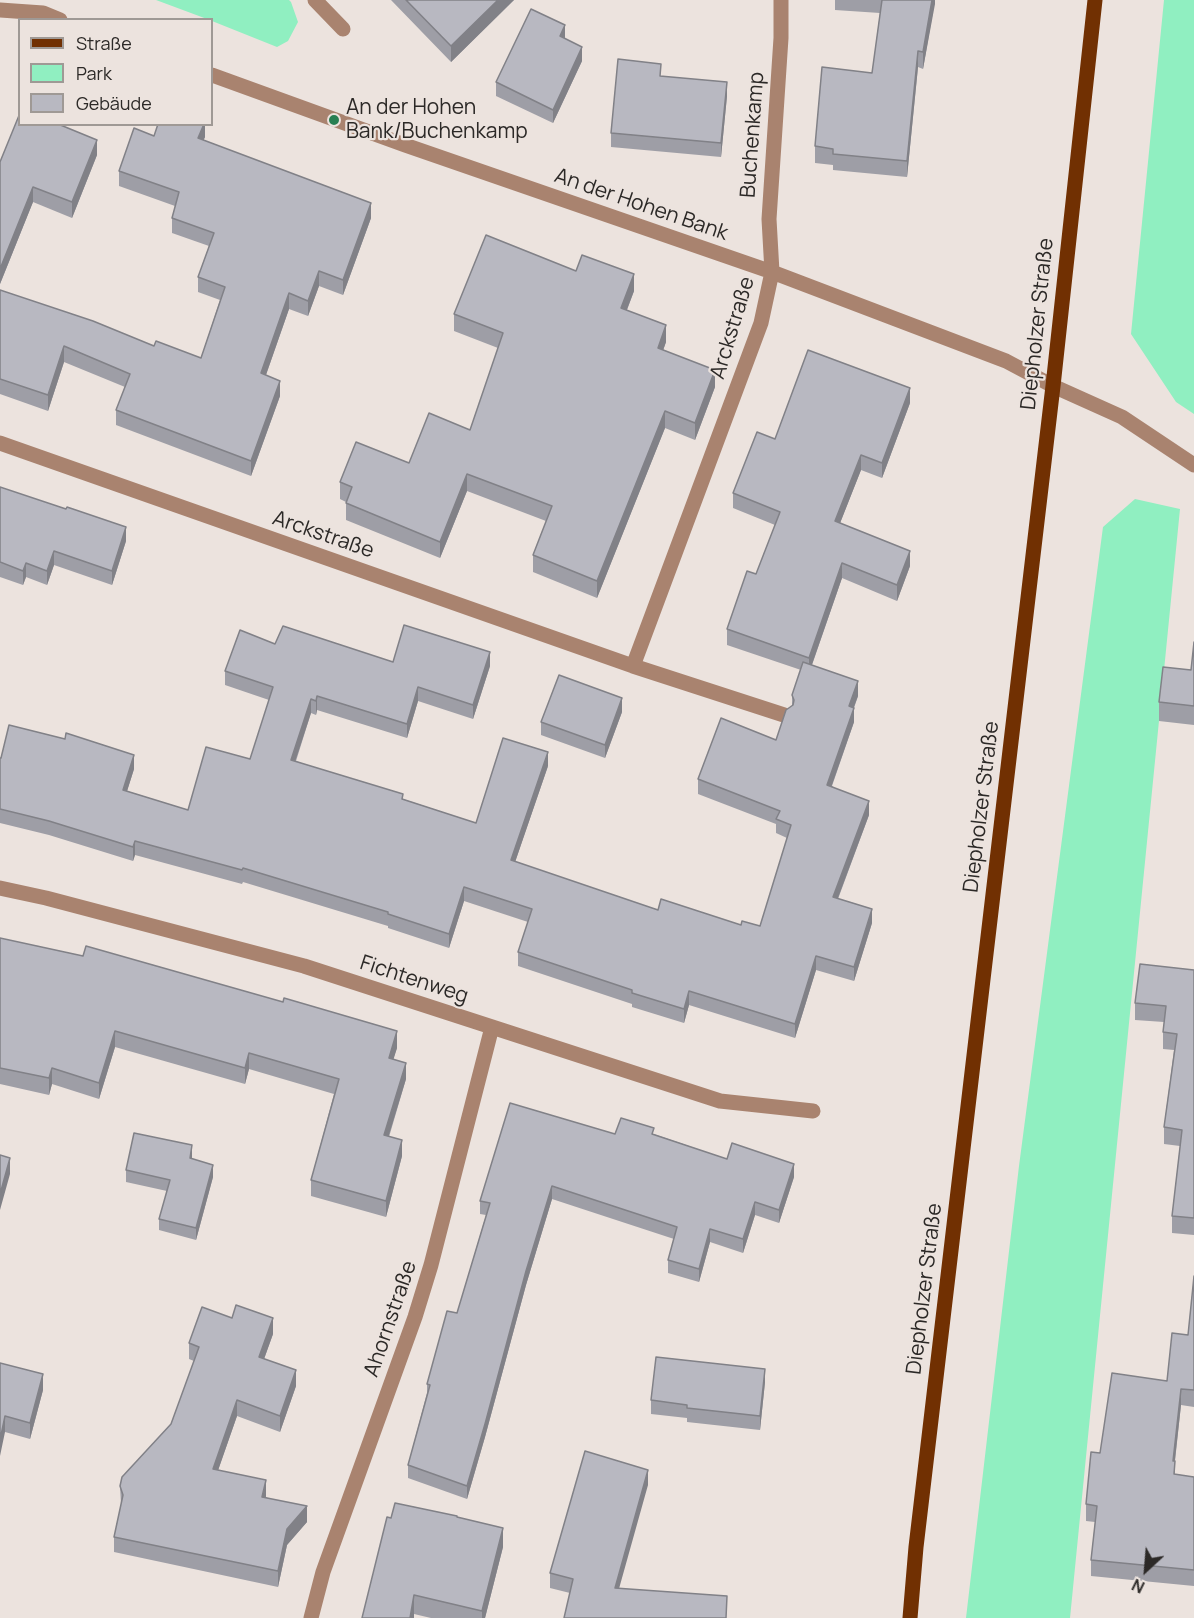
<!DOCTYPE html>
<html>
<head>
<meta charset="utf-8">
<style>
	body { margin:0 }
	#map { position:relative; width:1194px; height:1618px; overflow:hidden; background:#ece3de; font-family:Manrope,sans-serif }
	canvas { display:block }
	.legend { position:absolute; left:18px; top:18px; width:195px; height:108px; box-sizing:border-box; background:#ece3de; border:2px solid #9f9995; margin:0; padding:8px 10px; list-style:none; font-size:18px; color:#2c2927 }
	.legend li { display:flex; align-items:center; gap:12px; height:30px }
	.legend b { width:30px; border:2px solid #9f9995 }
	.north { position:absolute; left:1116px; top:1540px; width:60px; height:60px; -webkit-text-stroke:4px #ece3de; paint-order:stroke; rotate:206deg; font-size:16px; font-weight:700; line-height:24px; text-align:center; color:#2c2927 }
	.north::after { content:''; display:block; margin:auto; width:21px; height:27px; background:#2c2927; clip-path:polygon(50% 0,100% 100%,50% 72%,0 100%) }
</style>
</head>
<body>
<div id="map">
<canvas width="1194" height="1618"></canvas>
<ul class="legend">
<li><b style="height:8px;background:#713002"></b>Straße</li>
<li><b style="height:16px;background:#90efc1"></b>Park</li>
<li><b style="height:16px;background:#b8b8c1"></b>Gebäude</li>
</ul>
<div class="north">N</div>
</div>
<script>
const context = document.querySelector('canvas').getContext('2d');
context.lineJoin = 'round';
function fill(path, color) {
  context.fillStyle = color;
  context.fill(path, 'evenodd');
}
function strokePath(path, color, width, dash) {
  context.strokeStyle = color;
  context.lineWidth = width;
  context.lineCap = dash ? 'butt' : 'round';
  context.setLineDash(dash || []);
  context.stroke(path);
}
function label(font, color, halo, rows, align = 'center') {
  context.font = font + ' Manrope,sans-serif';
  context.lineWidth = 4.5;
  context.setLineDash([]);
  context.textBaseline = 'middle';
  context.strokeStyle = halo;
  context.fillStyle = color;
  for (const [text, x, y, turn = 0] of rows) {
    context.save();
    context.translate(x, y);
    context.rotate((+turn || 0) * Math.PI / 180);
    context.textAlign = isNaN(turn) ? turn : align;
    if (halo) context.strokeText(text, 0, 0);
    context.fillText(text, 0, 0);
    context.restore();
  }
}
fill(new Path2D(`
	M156,0h133l2,2 7,20 -10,19 -11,6 -65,-26v-1l-5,-1z
	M1164,0h30v414l-18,-12 -45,-68z
	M1135,499l45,10 -110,1109h-104l53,-452 84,-639z`), '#90efc1');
strokePath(new Path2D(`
	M315,0l28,29
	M0,10l43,3 17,7
	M212,75l193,70 367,127 234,89 47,25 69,31 72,48
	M0,443l633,223 128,-343 11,-51 -3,-53 12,-181v-38
	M633,666l151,49
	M0,888l46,10 258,68 416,135 93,10
	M311,1618l12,-46 92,-255 16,-52 61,-238`), '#a9836f', 15);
strokePath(new Path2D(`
	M910,1618l6,-71 137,-1161 42,-386`), '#713002', 15);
fill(new Path2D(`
	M391,0h123l-63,62z
	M835,0h100l-12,69 -5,-2 -11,110 -74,-7v-5l-18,-2v-17l57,-73 8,-60 -45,-3z
	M565,39l17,22 -29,62 -57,-27v-14z
	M661,76l66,20 -6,61 -110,-10v-14z
	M205,124v13l-2,3 168,78 -28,77 -24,-9 -11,30 -19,-7 -23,66 14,21 -29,80 -135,-51v-15l9,-23 -61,-25 -16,49 -48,-17v-104l154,56 47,12 19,-58 -22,-8v-15l11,-31 -37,-13v-15l3,-12 -56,-20v-15l35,-35z
	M97,155l-25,63 -39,-16 -33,82v-122z
	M576,271l58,20 -7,19 39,32 -3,8 52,37 -20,53 -30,-12 -68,170 -64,-26v-17l13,-34 -79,-30 -27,67 -94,-38v-18l-6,-3v-17l69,-19 61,-33 28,-82 -44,-17v-17z
	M910,403l-28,75 -21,-8 -21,53 70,43 -13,35 -55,-23 -30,87 46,31 -4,12v14l-22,64 37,29 -31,84 34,24 -18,58 -38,-11 -21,68 -106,-33 -5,18 -52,-16v-3l-114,-38v-14l10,-30 -64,-21 -15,47 -61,-20v-2l-145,-44 -1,2 -107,-29 -2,6 -84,-26 -49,-12v-65l134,11 -7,22 61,19 62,-51 19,-59 -44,-15v-14l50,-27 118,18 97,4 -17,53 -55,-18 -11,37 -90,-28 -1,5 -5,-2 -15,48 107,38 73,24 72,-57 -33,96 143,48 83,15 19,1 27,-88 -11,-5v-9l-78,-30v-15l78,-39 16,-34v-11l9,-25 -74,-25v-16l29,-55 19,-49 -42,-17v-15l42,-54z
	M0,487l126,54 -14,44 -58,-20 -7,20 -21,-8 -3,8 -23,-8z
	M1194,642v83l-35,-4v-19l32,-32z
	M622,712l-17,46 -64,-23v-13z
	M0,938l397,110 -4,11 13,20 -17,58 13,19 -16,61 -75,-21v-16l23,-86 -85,-25 -4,15 -130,-37 -16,52 -47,-15 -3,11 -49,-11z
	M1194,970v265l-22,-2v-17l8,-70 -16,-2v-17l10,-77 -11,-1v-17l1,-10 -29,-2v-17z
	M615,1134h39l73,25 67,18 -15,46 -24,-8 -12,38 -33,-11 -11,40 -31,-9v-13l6,-21 -122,-40 -26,86 -41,152 -18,62 -59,-21v-13l19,-72v-9l30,-71 29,-98 -6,-1v-13z
	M192,1157v2l21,18 -17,63 -37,-10v-11l8,-28 -41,-9v-12z
	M1194,1276v131l-13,-2 -6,56v13l19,3v109l-103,-10v-16l4,-38 -9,-1v-17l14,-51 67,-72 21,-46z
	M273,1334l-9,25 32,27 -16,46 -43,-16 -19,54 48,26v1l41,25 -20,23 -9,42 -164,-35v-15l7,-33 -1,-18 51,-62 23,-63 -5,-2v-16z
	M0,1363l43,27 -13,49 -25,-7z
	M765,1382l-5,48 -73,-8v-4l-36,-4v-14z
	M648,1485l-78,108 -20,-5v-15z
	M457,1517l46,30 -18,71h-54l-17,-4 -23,-96z`), '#9e9ea6');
fill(new Path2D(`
	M498,0h16l-63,62v-16z
	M932,0h3v4l-12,65v-17z
	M565,25v14l-5,-3z
	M582,47v14l-29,62v-13z
	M918,51v16l-11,110v-16z
	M727,82v14l-6,61v-14z
	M204,124h1v13l-7,17v-16z
	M97,140v15l-25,63v-16z
	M33,187v15l-33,82v-15z
	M371,203v15l-28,77v-15z
	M319,271v15l-11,30v-15z
	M634,274v17l-13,34v-17z
	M289,293v16l-28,80v-16z
	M666,325v17l-8,23v-17z
	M64,346v16l-16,49v-16z
	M715,370v17l-20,53v-17z
	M280,381v15l-29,80v-15z
	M910,388v15l-28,75v-15z
	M665,411v17l-68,170v-17z
	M861,455v15l-26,66v-15z
	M467,474v17l-27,67v-16z
	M126,527v14l-14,44v-14z
	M54,551v14l-7,20v-14z
	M910,551v15l-13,35v-16z
	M26,563v14l-3,8v-14z
	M842,563v15l-33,95v-15z
	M490,652v14l-17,53v-14z
	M858,681v15l-9,24v-14z
	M418,687v14l-11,37v-14z
	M317,696v14l-1,5v-14z
	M622,698v14l-17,46v-13z
	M311,699v14l-20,61v-14z
	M854,708v14l-27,77v-14z
	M548,752v14l-37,108v-14z
	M134,755v14l-11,35v-14z
	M869,801v14l-36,96v-14z
	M135,841v14l-2,6v-14z
	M464,887v14l-15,47v-14z
	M872,909v14l-18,58v-14z
	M816,956v14l-21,68v-14z
	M689,991v14l-5,18v-14z
	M115,1031v16l-16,52v-16z
	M397,1031v17l-8,26v-16z
	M249,1053v16l-4,15v-16z
	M406,1063v16l-22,72v-16z
	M52,1068v16l-3,11v-17z
	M402,1140v16l-16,61v-16z
	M192,1145v12l-2,13v-12z
	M10,1158v16l-10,36v-16z
	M794,1164v13l-15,46v-13z
	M213,1165v12l-17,63v-12z
	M552,1186v13l-26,86 -41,152 -18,62v-13l59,-215z
	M755,1202v13l-12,38v-14z
	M710,1229v13l-11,40v-13z
	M273,1318v16l-14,39v-16z
	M765,1369v13l-5,48v-14z
	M296,1370v16l-16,46v-16z
	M43,1374v16l-13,49v-16z
	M1181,1389v16l-8,72v-16z
	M237,1400v16l-24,69v-16z
	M5,1416v16l-5,24v-16z
	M648,1470v15l-33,118v-15z
	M266,1480v16l-4,16v-15z
	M307,1506v16l-20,23 -9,42v-16l9,-42z
	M503,1528v19l-18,71h-3v-7z
	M414,1595v23h-4z`), '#818187');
const building = new Path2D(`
	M406,0h92l-47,46z
	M882,0h50l-9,52 -5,-1 -11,110 -74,-7v-5l-18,-3 7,-79 50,6z
	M531,9l34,16 -5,11 22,11 -29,63 -57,-28z
	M618,59l43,5 -1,12 67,6 -6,61 -110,-10z
	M20,113v11h38l39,16 -25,62 -39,-15 -33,82v-107z
	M158,124h46l-6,14 173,65 -28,77 -24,-9 -11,30 -19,-8 -28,80 19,8 -29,80 -135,-51 14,-36 -66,-28 -16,49 -48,-16v-89l93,31 61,25 2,-5 45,17 24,-71 -27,-10 16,-44 -42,-15 7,-26 -60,-21 15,-43 20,8z
	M486,235l90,36 6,-16 52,19 -13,34 45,17 -8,23 57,22 -20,53 -30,-12 -68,170 -64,-26 19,-49 -85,-32 -27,68 -94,-39 6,-16 -12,-5 16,-40 53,21 20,-50 41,17 33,-97 -49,-19z
	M808,350l102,38 -28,75 -21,-8 -26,66 75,30 -13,34 -55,-22 -33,95 -82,-29 20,-58 9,3 24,-62 -47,-19 24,-61 18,7z
	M0,487l66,22 1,-2 59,20 -14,44 -58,-20 -7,20 -21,-8 -3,8 -23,-9z
	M404,625l86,27 -17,53 -55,-18 -11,37 -90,-28 -1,5 -5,-2 -20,61 112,34 -1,5 74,24 27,-85 45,14 -37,108 147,50 3,-11 80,26 1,-4 18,5 31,-101 -15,-6 4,-8 -82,-32 23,-61 55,22 10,-30 7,-5 1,-5 -2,-5 11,-33 55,19 -9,25 5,2 -27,77 42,16 -36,96 39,12 -18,58 -38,-11 -21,68 -106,-33 -5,18 -52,-16v-3l-114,-38 14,-43 -68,-22 -15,47 -61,-20v-2l-145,-44 -1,2 -107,-29 -2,6 -84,-26 -49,-12v-51h1l8,-33 56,14 1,-6 68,22 -11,35 65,20 18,-63 44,12 23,-72 -48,-16 15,-41 35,14 8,-18 110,36z
	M1194,642v64l-35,-4 4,-35 28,3z
	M559,675l63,23 -17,47 -64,-23z
	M0,938l83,18 3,-10 197,56 1,-4 113,33 -8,27 17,5 -22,72 18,5 -16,61 -75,-21 28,-101 -90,-26 -4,15 -130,-37 -16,52 -47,-15 -3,10 -49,-10z
	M1140,964l54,6v248l-22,-2 10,-86 -18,-3 13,-93 -14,-2 3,-26 -31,-3z
	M510,1103l105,31 6,-16 33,10 -2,6 75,25 5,-16 62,21 -15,46 -24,-8 -12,37 -33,-10 -11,40 -31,-9 9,-33 -125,-41 -26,85 -41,153 -18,62 -59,-21 22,-80 -3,-1 20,-73 10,2 33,-110 -10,-2z
	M134,1133l58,12 -2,13 23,7 -17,63 -37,-9 11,-39 -44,-10z
	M0,1155l10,3 -10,36z
	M1194,1276v114l-13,-1 -8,72h2l-1,13 20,3v93l-103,-10 6,-54 -11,-2 5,-52 9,1 12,-80 55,8 5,-48 16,2z
	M236,1305l37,13 -14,39 37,13 -16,46 -43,-16 -24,69 53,11 -4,17 45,9 -20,23 -9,42 -164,-34 9,-42 -3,-9 2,-9 49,-53 28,-77 -10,-4 13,-36 30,11z
	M656,1357l109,12 -5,47 -73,-8v-3l-36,-5z
	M0,1363l43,11 -13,49 -25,-7 -5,24z
	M585,1451l63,19 -33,118 112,8 -1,22h-162l9,-39 -23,-6z
	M395,1503l62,13v1l46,11 -21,83 -68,-16 -4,23h-48l25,-101 4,1z`);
fill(building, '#b8b8c1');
strokePath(building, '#818187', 1.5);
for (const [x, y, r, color] of [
	[334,120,6,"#287f52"]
]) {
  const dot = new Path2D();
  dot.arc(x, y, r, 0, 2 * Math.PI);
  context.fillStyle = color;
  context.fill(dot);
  strokePath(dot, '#ece3de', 2);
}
label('21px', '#2c2927', '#ece3de', [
	["An der Hohen",346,108],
	["Bank/Buchenkamp",346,132]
], 'left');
label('21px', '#2c2927', '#ece3de', [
	["Buchenkamp",753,135,-86],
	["An der Hohen Bank",641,205,19],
	["Diepholzer Straße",1038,324,-84],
	["Arckstraße",733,328,-73],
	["Arckstraße",323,535,19],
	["Diepholzer Straße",982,807,-83],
	["Fichtenweg",414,980,18],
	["Diepholzer Straße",925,1289,-83],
	["Ahornstraße",391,1319,-71]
]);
</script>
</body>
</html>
